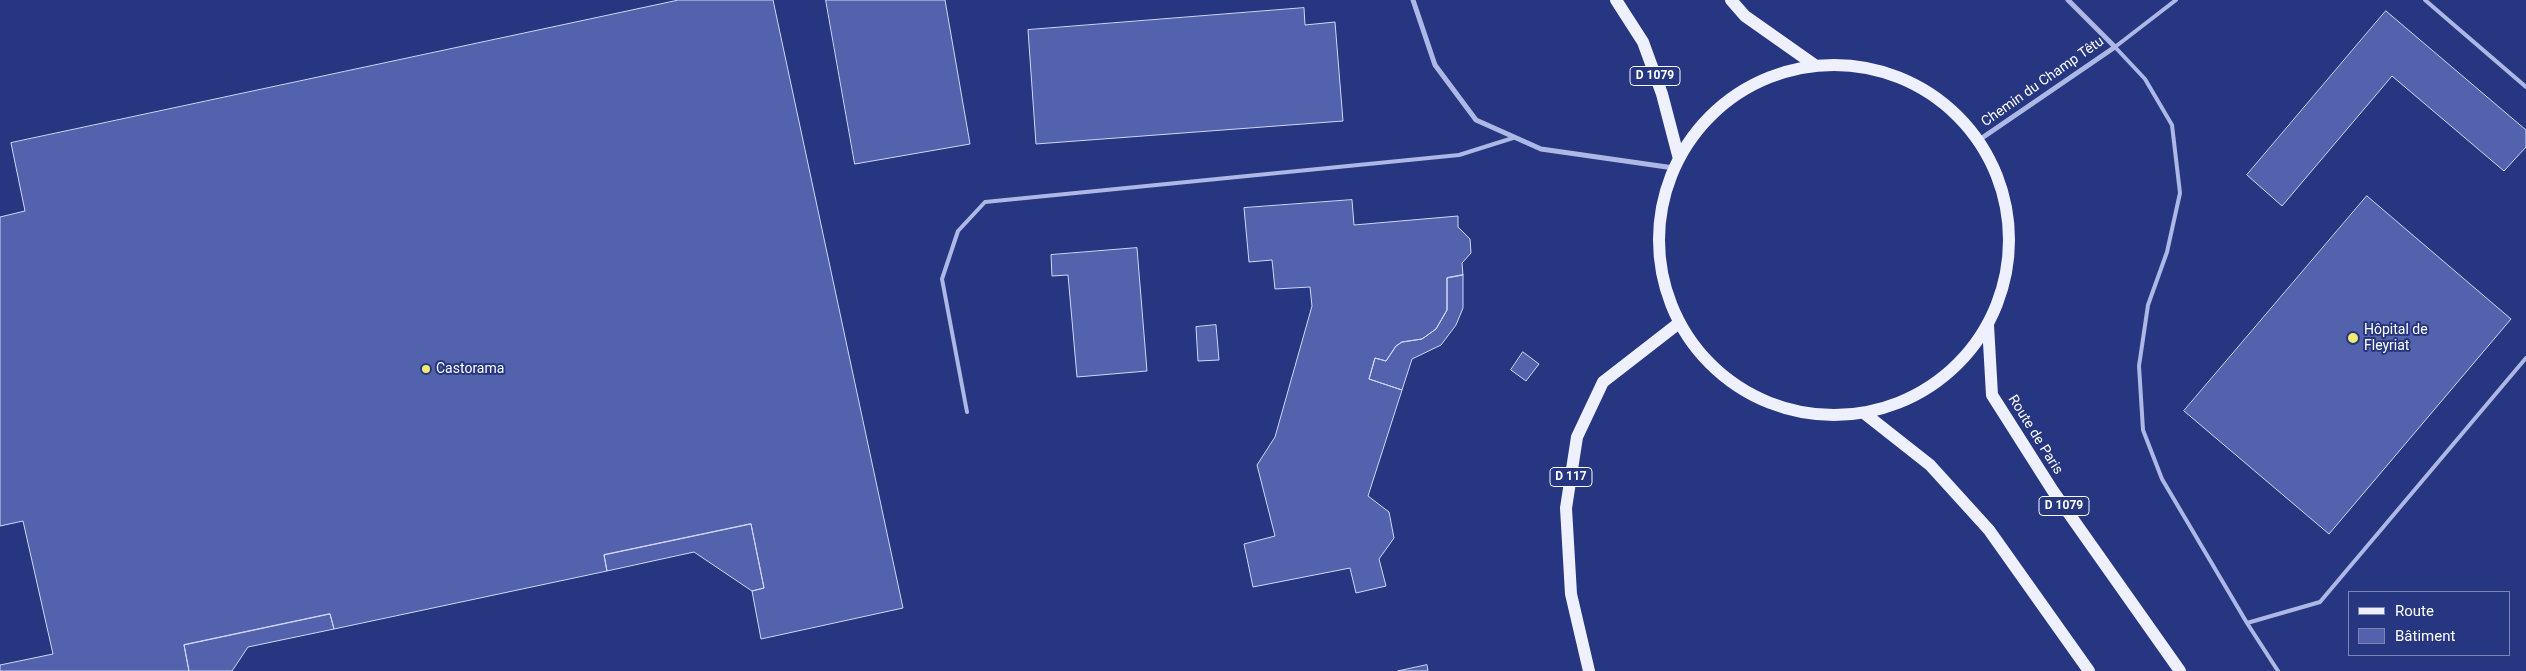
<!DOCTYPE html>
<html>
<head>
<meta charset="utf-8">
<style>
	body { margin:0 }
	#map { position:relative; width:2526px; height:671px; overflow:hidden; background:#263681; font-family:Roboto,sans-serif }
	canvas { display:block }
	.legend { position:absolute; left:2348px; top:591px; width:162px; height:65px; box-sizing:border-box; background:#263681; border:1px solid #7d86b3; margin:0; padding:6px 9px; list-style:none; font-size:15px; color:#fff }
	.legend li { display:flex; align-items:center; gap:10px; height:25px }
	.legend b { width:25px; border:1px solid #7d86b3 }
</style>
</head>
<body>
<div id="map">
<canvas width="2526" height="671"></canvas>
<ul class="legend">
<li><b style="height:6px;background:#eef0fd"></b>Route</li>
<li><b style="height:14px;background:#5262ac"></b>Bâtiment</li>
</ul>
</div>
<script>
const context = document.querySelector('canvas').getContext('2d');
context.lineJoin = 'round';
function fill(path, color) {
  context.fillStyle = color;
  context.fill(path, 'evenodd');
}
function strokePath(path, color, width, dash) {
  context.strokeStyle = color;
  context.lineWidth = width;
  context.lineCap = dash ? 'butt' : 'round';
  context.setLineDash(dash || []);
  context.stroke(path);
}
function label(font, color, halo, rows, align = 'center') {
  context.font = font + ' Roboto,sans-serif';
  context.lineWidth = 4;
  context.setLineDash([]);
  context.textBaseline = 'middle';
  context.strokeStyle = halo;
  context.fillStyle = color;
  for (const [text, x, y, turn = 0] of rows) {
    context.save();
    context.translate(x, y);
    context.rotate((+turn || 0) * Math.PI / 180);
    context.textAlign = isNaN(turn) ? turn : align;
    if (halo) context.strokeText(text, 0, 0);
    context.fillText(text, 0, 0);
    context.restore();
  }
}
const building = new Path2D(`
	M679,0h94l130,608 -142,31 -9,-48 12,-3 -13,-64 -147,31 3,16 -273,58 -4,-15 -146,31 5,26h-189v-6l53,-11 -30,-133 -23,5v-309l25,-6 -14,-68z
	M826,0h119l25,144 -115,20z
	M1304,8l1,17 30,-3 8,99 -307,23 -8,-114z
	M2386,11l140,119v17l-22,24 -112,-95 -110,130 -35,-31z
	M2367,196l144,123 -182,215 -145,-123z
	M1352,200l2,25 104,-9v11l12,12 1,14 -9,10 1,12 -16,3v32l-11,19 -14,10 -20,3 -6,4 -10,15 -11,-3 -6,21 33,11 -34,106 21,16 5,26 -15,21 7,27 -30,7 -6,-25 -97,19 -9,-43 31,-8 -18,-71 18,-28 37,-131 -2,-19 -35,2 -3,-29 -23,2 -5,-54z
	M1137,248l10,123 -70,6 -9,-102 -16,1 -1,-21z
	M1463,275v33l-7,17 -15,20 -29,14 -10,31 -33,-11 6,-21 11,3 10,-15 6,-4 20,-3 14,-10 11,-19v-32z
	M1216,325l3,35 -21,1 -2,-34z
	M1523,352l16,12 -13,17 -15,-11z
	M751,524l13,64 -12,3 -58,-39 -87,19 -3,-16z
	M330,614l4,15 -86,18 -16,24h-43l-5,-26z
	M1427,665l1,6h-30z`);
fill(building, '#5262ac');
strokePath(building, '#d0d7f5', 1);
strokePath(new Path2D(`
	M2176,0l-61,47 30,32 27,46 8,68 -13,59 -19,53 -9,61 4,64 19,49 85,144 31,48
	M2425,0l101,87
	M967,412l-25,-133 16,-48 27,-29 474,-47 54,-17
	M2247,623l73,-21 206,-244`), '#adb8e6', 4);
strokePath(new Path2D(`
	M1413,0l22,65 41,55 65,29 133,19
	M1979,140l136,-93 -47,-47`), '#adb8e6', 5);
strokePath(new Path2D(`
	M1616,0l27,42 19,52 17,65
	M1731,0l14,16 71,50
	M1659 240a175 175 0 1 1 350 0a175 175 0 1 1-350 0Z
	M1988,325l4,70 61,96 127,180
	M1864,413l66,52 59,65 100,141
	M1589,671l-18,-77 -5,-86 11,-71 26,-55 76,-59`), '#eef0fd', 12);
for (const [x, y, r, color] of [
	[2353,338,6,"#f0ec72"],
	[426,369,5,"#f0ec72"]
]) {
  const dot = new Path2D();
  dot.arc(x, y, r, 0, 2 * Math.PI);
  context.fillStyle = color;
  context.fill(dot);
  strokePath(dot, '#263681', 2);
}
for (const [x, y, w] of [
	[1655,76,50],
	[1571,477,42],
	[2064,506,50]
]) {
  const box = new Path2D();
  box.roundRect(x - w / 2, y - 9.5, w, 19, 4);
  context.fillStyle = '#263681';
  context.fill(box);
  strokePath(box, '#fff', 1);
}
label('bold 12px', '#fff', null, [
	["D 1079",1655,76],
	["D 117",1571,477],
	["D 1079",2064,506]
]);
label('14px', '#fff', '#263681', [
	["Chemin du Champ Têtu",2043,82,-35],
	["Route de Paris",2035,435,58]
]);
label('14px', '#fff', '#263681', [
	["Hôpital de",2364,330],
	["Fleyriat",2364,346],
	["Castorama",436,369]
], 'left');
</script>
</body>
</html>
